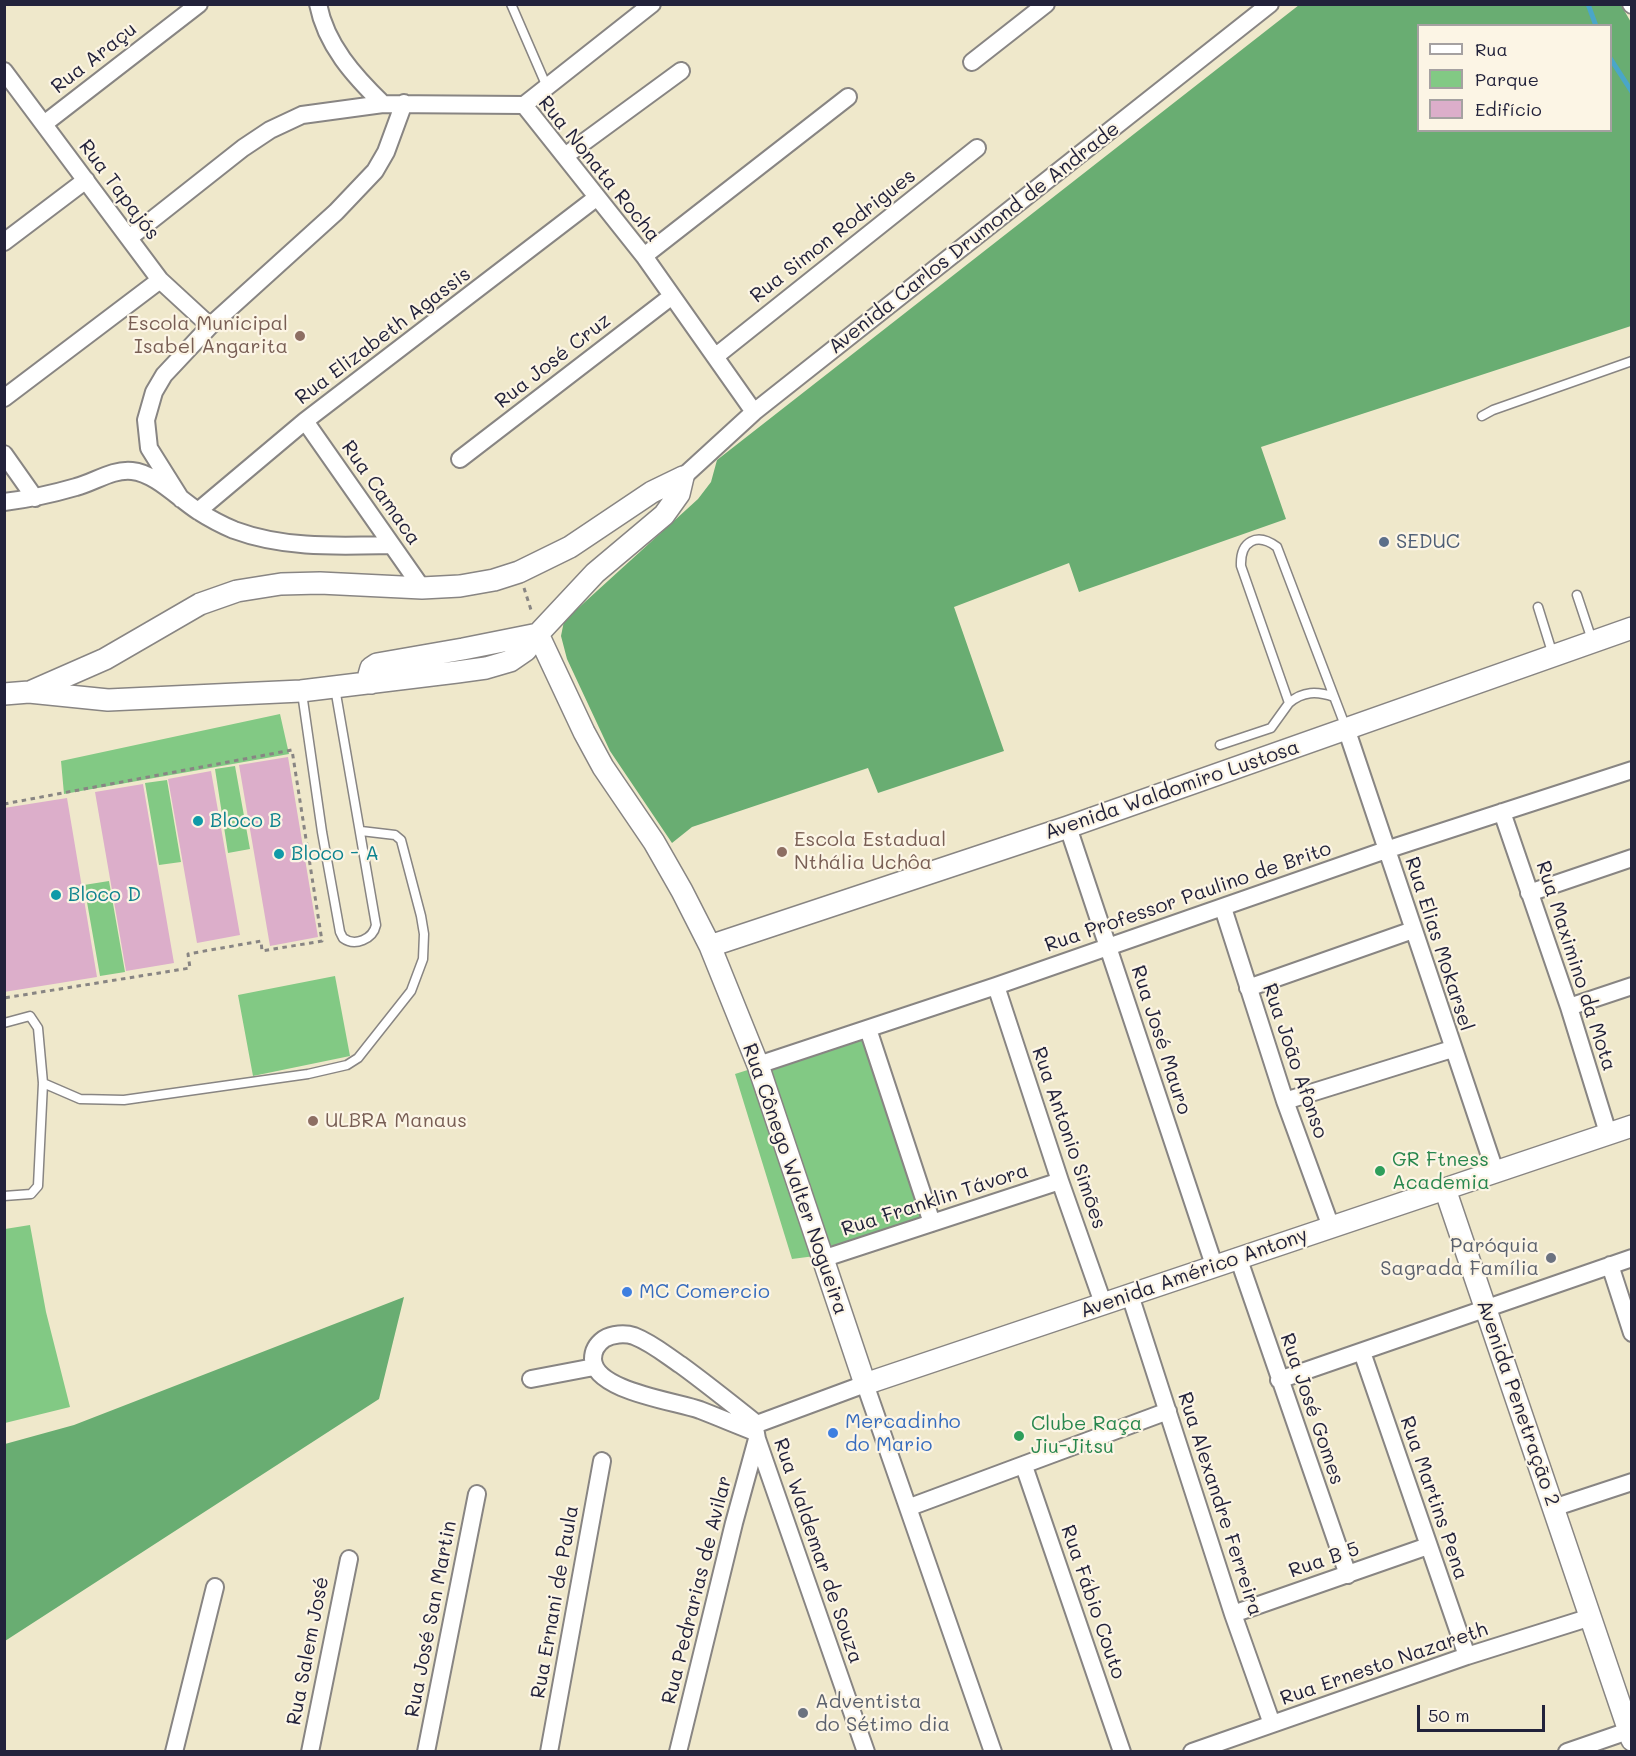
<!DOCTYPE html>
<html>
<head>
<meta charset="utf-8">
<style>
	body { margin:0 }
	#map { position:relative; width:1636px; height:1756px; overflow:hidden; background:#efe8cb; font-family:Mali,sans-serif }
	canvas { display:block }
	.frame { position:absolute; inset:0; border:6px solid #22223b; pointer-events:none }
	.legend { position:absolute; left:1417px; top:24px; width:195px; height:108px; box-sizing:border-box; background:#fcf5e5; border:2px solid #a5a1a1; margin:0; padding:8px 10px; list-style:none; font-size:18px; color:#22223b }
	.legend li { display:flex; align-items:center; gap:12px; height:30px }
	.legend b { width:30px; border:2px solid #a5a1a1 }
	.scale { position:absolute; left:1417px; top:1705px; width:128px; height:27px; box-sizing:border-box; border:3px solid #22223b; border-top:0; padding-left:8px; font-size:18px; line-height:21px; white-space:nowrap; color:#22223b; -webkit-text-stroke:4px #fcf5e5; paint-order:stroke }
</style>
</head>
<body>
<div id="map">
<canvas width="1636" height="1756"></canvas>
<div class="frame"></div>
<ul class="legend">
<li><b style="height:8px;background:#fff"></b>Rua</li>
<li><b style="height:16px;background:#82c984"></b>Parque</li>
<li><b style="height:16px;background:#dcaeca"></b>Edifício</li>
</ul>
<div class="scale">50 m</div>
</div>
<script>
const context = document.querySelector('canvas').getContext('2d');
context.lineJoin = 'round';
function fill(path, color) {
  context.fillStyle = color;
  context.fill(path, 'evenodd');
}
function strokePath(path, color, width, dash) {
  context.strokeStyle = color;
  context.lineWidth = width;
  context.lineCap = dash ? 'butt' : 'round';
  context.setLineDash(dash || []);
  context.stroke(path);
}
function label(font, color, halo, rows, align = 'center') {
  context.font = font + ' Mali,sans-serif';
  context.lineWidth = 4.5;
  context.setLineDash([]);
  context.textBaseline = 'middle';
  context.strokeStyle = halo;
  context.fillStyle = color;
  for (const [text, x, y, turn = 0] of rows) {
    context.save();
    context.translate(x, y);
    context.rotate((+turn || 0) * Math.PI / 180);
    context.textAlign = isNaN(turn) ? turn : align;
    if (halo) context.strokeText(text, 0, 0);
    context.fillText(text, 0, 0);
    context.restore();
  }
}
fill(new Path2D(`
	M280,714l9,40 -225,40 -3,-33z
	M235,766l15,83 -22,4 -13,-84z
	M167,780l14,82 -22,3 -14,-82z
	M109,881l16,91 -25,4 -16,-91z
	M335,976l15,80 -97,20 -15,-81z
	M865,1033l61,188 -111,35 -23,3 -57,-185z
	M30,1225l16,87 24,95 -65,16v-194z`), '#82c984');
fill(new Path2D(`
	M1299,5h322l11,19 -1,302 -370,121 25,72 -207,73 -10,-29 -115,44 50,144 -126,42 -10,-25 -176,59 -20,16 -62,-92 -43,-92 -6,-23 3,-15 134,-122 13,-17 6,-22zM1418,26h192v104h-192z
	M404,1297l-25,102 -374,242v-197l69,-19z`), '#69ad72');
strokePath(new Path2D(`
	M1588,4l8,22
	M1610,58l22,34`), '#4aa6c8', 5);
fill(new Path2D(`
	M288,757l30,180 -48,9 -31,-181z
	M211,771l29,164 -43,8 -29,-164z
	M143,784l31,179 -48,8 -31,-179z
	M67,798l30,179 -93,15v-184z`), '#dcaeca');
const service = new Path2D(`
	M511,4l36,83
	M1482,416l11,-6 139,-49
	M1577,595l15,45
	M1538,607l15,48
	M302,693l20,139 18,100 3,6c12,9 30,1 33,-13l-41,-237
	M1289,703c14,-12 28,-12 45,-6
	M1220,745l51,-17 18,-25 -48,-137c-1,-25 16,-34 36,-19l69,181
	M4,1023l26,-7 8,12 5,55 -5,103 -7,8 -27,2
	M43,1083l37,16 44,1 184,-26 39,-9 11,-7 53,-67 12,-32 1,-25 -3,-18 -20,-76 -6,-5 -34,-4`);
const minor = new Path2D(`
	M318,4c8,41 36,72 65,100l141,1
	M1631,4l1,1
	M972,62l74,-58
	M4,71l156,209 50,46
	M524,105l120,151 110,156
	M524,105l128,-101
	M44,124l155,-120
	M565,156l116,-85
	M129,238l114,-90 27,-18 32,-15 81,-11
	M4,242l82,-62
	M644,256l204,-159
	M716,356l261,-208
	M4,398l156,-118
	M305,421l117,167
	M4,454l31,44
	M460,459l212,-163
	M683,477l71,-65 516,-408
	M181,499l-32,-51 -3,-28 8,-28 10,-17 46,-49 126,-114 39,-41 11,-19 18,-49
	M4,502c25,-3 48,-8 72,-15 19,-5 36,-18 56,-16 23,2 47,28 66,40 11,7 24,14 36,19 51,19 105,16 158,15
	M198,511l107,-90 291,-223
	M1346,728l149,443
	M1502,812l67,195 39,126
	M1068,827l146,438
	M1529,893l103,-35
	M1223,908l62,193 46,126
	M996,986l64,195 43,122
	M1248,988l165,-58
	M1569,1007l63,-21
	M868,1029l64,194
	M758,1065l238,-79 390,-136 246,-80
	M1285,1101l167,-52
	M1238,1257l110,318
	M822,1259l238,-78
	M1610,1265l22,68
	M1130,1295l103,319 39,110
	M1362,1352l105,304
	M531,1379l63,-12
	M1279,1380l353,-122
	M757,1424l108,-40 128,368
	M757,1424l-2,4 2,11 109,313
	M755,1432c-18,-7 -37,-15 -55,-22 -25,-9 -106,-19 -107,-51 0,-8 4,-15 11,-20 8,-5 21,-6 30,-3 18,7 32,19 47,29 26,19 51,39 76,59
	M1024,1466l98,286
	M910,1507l258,-96
	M1553,1508l79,-26
	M1233,1614l195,-68
	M174,1752l41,-165
	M310,1752l39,-193
	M426,1752l51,-258
	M549,1752l53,-291
	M678,1752l56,-229 23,-84
	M1192,1752l275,-96 124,-39
	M1567,1752l61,-21`);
const tertiary = new Path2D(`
	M371,683l-2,-8 2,-7 6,-4 86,-15 75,-15 46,98 19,35 51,75 28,49 28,55 48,119 107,319 767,-258
	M32,691l73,-32 95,-55 37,-13 44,-7 39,-1 102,5 38,-2 34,-6 25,-8 51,-25 82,-55 31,-15
	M4,694l25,-2 79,8 193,-9 156,-19 29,-4 24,-7 16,-11 12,-16 57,-61 69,-58 15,-21 4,-17
	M710,946l358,-119 564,-199
	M1445,1189l187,551`);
strokePath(service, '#888583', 11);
strokePath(minor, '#888583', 20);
strokePath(tertiary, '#888583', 24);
strokePath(new Path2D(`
	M524,588l8,25
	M4,804l288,-54 30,191 -60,10 -1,-10 -73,13 2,14 -186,30`), '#888583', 3, [4.5, 4.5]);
strokePath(service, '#fff', 8);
strokePath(minor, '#fff', 16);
strokePath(tertiary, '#fff', 21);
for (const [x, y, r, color] of [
	[300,336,6,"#8d6e63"],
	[1384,542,6,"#5c6f8a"],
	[198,821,6,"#0f9aa8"],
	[782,852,6,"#8d6e63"],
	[279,854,6,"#0f9aa8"],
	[56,895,6,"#0f9aa8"],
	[313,1121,6,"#8d6e63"],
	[1380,1171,6,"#2e9e5b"],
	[1551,1258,6,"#6b7280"],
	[627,1292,6,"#3f7fe0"],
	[833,1433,6,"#3f7fe0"],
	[1019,1436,6,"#2e9e5b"],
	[803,1713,6,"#6b7280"]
]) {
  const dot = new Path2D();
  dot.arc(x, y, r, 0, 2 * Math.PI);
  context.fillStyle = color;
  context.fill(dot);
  strokePath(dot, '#fcf5e5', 2);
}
label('20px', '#22223b', '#fcf5e5', [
	["Rua Araçu",94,58,-38],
	["Rua Nonata Rocha",599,169,51],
	["Rua Tapajós",119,190,53],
	["Rua Simon Rodrigues",833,236,-38],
	["Avenida Carlos Drumond de Andrade",974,238,-38],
	["Rua Elizabeth Agassis",383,336,-37],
	["Rua José Cruz",553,361,-38],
	["Rua Camaca",381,493,55],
	["Avenida Waldomiro Lustosa",1172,790,-19],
	["Rua Professor Paulino de Brito",1188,897,-19],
	["Rua Elias Mokarsel",1439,944,72],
	["Rua Maximino da Mota",1576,966,72],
	["Rua José Mauro",1161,1040,72],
	["Rua João Afonso",1295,1061,71],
	["Rua Antonio Simões",1069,1138,71],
	["Rua Cônego Walter Nogueira",795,1179,71],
	["Rua Franklin Távora",935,1200,-18],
	["Avenida Américo Antony",1194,1273,-19],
	["Avenida Penetração 2",1518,1403,71],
	["Rua José Gomes",1312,1409,71],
	["Rua Martins Pena",1434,1498,71],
	["Rua Alexandre Ferreira",1220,1504,72],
	["Rua Waldemar de Souza",818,1551,71],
	["Rua B 5",1324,1560,-19],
	["Rua Pedrarias de Avilar",697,1590,-76],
	["Rua Ernani de Paula",555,1602,-80],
	["Rua Fábio Couto",1093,1602,71],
	["Rua José San Martin",431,1619,-79],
	["Rua Salem José",308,1651,-79],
	["Rua Ernesto Nazareth",1384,1664,-19]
]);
label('20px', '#785e54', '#fcf5e5', [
	["Escola Municipal",288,324,"right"],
	["Isabel Angarita",288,347,"right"],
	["Escola Estadual",794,840],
	["Nthália Uchôa",794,863],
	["ULBRA Manaus",325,1121]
], 'left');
label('20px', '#4e5e75', '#fcf5e5', [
	["SEDUC",1396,542]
], 'left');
label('20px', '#0d838f', '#fcf5e5', [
	["Bloco B",210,821],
	["Bloco - A",291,854],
	["Bloco D",68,895]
], 'left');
label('20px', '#27864d', '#fcf5e5', [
	["GR Ftness",1392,1160],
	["Academia",1392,1183],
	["Clube Raça",1031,1424],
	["Jiu-Jitsu",1031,1447]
], 'left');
label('20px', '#5b616d', '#fcf5e5', [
	["Paróquia",1539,1246],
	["Sagrada Família",1539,1269],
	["Adventista",815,1702,"left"],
	["do Sétimo dia",815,1725,"left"]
], 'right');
label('20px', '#366cbe', '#fcf5e5', [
	["MC Comercio",639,1292],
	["Mercadinho",845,1422],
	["do Mario",845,1445]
], 'left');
</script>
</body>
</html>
